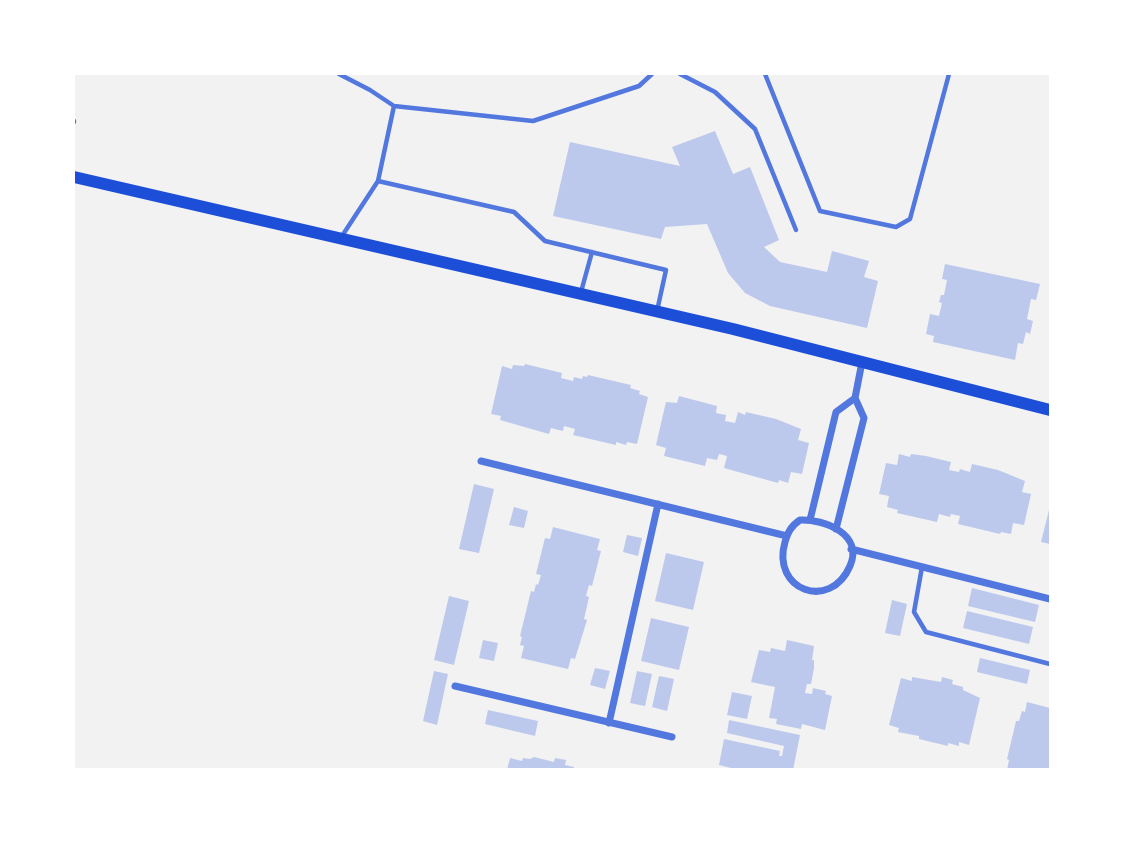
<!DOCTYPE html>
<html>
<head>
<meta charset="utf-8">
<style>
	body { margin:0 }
	#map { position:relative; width:1124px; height:843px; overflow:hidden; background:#f2f2f2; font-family:"Fira Sans Condensed",sans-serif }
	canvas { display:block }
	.frame { position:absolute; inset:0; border:75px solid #fff; pointer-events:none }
</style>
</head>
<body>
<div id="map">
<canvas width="1124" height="843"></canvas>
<div class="frame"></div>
</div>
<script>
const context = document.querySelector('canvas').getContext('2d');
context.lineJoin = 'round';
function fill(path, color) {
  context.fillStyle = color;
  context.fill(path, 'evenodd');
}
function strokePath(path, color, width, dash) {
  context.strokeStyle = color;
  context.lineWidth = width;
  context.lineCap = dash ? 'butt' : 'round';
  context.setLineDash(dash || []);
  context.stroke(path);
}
fill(new Path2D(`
	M715,131l18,43 17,-7 29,73 -15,7 16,15 47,10 5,-21 37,10 -5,16 14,4 -11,47 -97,-22 -25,-13 -17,-20 -21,-49 -42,3 -4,12 -108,-23 17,-74 110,24 -8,-19z
	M945,264l95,20 -4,16 -5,-1 -4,20 6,2 -3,13 -4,-2 -3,12 -5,-1 -3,17 -82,-18 1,-6 -8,-2 4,-20 9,2 3,-13 -3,-1 2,-7h3l3,-15 -5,-1z
	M525,364l37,9 -1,5 12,3 1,-4 8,2 1,-3 4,1 1,-2 43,10 -1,3 10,3 -1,3 9,3 -11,47 -10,-2 -1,3 -10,-3v3l-43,-10 2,-6 -11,-3 -1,5 -12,-3 -2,6 -49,-14 1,-4 -10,-2 11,-48 10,3 1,-4 11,1z
	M679,396l38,10 -1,7 10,2 -1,6 10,2 3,-11 7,3 1,-3 30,7 25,10 -3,11 11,3 -7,31 -11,-2 -3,11 -9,-3 -1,3 -54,-15 3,-12 -8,-2 -2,6 -10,-2 -2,8 -41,-10 2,-8 -10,-3 10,-43 11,1z
	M899,454l11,3 1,-3 15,2 25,6 -2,8 10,2 1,-3 10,3 2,-8 26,6 27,11 -3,11 9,2 -7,31 -11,-2 -2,11 -10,-2 -1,2 -42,-10 2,-8 -9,-2 -1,3 -11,-3 -2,8 -40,-9 1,-3 -11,-3 2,-11 -10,-2 7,-31 11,2z
	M474,484l20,5 -15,64 -20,-4z
	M1050,506v38l-9,-2z
	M514,507l14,4 -4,17 -15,-3z
	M553,527l47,12 -3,11 4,1 -9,35 -3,-1 -3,11 3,1 -5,22 3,1 -12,39 -4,-1 -3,11 -47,-11 3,-12 -4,-1 2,-8 -2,-1 11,-45 3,1 2,-8 2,1 3,-10 -5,-1 9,-36 5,1z
	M627,535l15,3 -4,18 -15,-4z
	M666,553l38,9 -11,48 -38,-9z
	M972,588l67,17 -4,17 -67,-16z
	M449,596l20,5 -15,64 -20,-5z
	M892,600l15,4 -7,32 -15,-3z
	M967,611l66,16 -4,17 -66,-16z
	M651,618l38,9 -10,43 -38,-9z
	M483,640l15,3 -4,18 -15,-3z
	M787,640l27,6 -2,14h2v8l-3,16h-4l-2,9 7,1 1,-6 13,3 -1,3 7,2 -7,34 -23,-6 -1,5 -25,-5 1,-5 -8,-1 6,-31 -24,-5 8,-32 11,2 1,-4 14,3z
	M980,658l50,12 -3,14 -50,-12z
	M595,668l15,3 -5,18 -15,-4z
	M434,671l14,3 -11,51 -14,-4z
	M637,671l15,3 -7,32 -15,-3z
	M659,676l15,3 -7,32 -15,-4z
	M912,677l29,5 1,-5 11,3 -1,4 11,3v3l17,8 -11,47 -10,-3v4l-11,-3v3l-29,-7v-3l-21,-4 1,-4 -10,-3 12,-47 11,3z
	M732,692l20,4 -5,23 -20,-4z
	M1027,702l23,6v62h-43l2,-10 -2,-1 9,-38h3l3,-10 3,1z
	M488,710l50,11 -3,15 -50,-12z
	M729,720l71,15 -7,35h-54l-20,-5 5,-26 56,12 -1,5h3l2,-10 -57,-13z
	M534,757l20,5 1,-4 11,2 -1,5 9,2v3h-67l3,-12 12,3 1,-3 7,1z`), '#bdc9ec');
strokePath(new Path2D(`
	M339,74l31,16 24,16 139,15 106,-35 13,-12
	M680,74l35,18 40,37 41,101
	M765,74l55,137 76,16 14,-8 39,-145
	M74,121v1
	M378,181l136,31 31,29 121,29 -9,41
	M342,236l36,-55 16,-75
	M581,292l11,-40
	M922,567l-8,45 12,20 124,32`), '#5277de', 4.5);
strokePath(new Path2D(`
	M481,461l306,75
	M800,520c24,-1 64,14 50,46 -20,46 -79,24 -65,-24 3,-10 6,-16 15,-22z
	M810,520l26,-108 19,-14
	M836,529l28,-111 -9,-20 7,-36
	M851,549l199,50
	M455,686l217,51
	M609,723l49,-219`), '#5277de', 7);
strokePath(new Path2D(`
	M74,177l659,152 317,81`), '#1d4ed8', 12);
</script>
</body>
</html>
